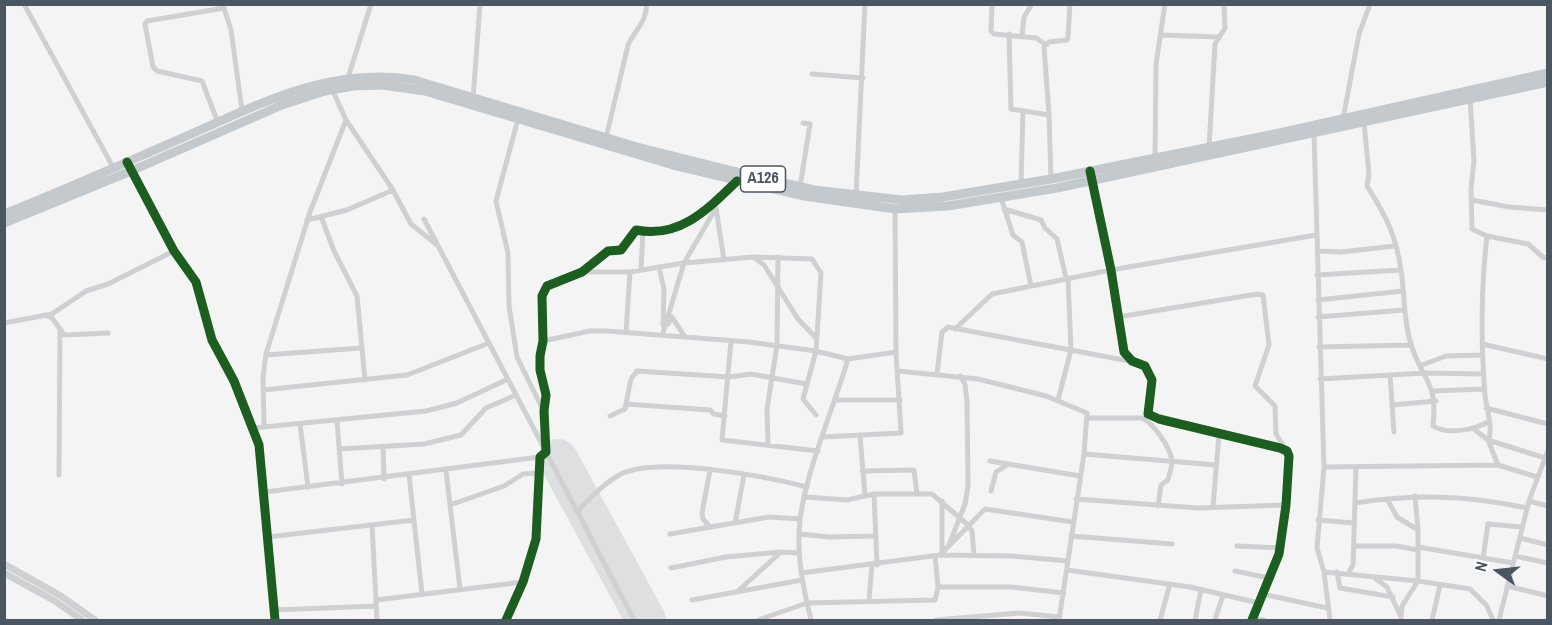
<!DOCTYPE html>
<html>
<head>
<meta charset="utf-8">
<style>
	body { margin:0 }
	#map { position:relative; width:1552px; height:625px; overflow:hidden; background:#f4f4f4; font-family:"Archivo Narrow",sans-serif }
	canvas { display:block }
	.frame { position:absolute; inset:0; border:6px solid #4a5661; pointer-events:none }
	.north { position:absolute; left:1468px; top:541px; width:60px; height:60px; -webkit-text-stroke:4px #fff; paint-order:stroke; rotate:285deg; font-size:16px; font-weight:700; line-height:24px; text-align:center; color:#4a5661 }
	.north::after { content:''; display:block; margin:auto; width:21px; height:27px; background:#4a5661; clip-path:polygon(50% 0,100% 100%,50% 72%,0 100%) }
</style>
</head>
<body>
<div id="map">
<canvas width="1552" height="625"></canvas>
<div class="frame"></div>
<div class="north">N</div>
</div>
<script>
const context = document.querySelector('canvas').getContext('2d');
context.lineJoin = 'round';
function strokePath(path, color, width, dash) {
  context.strokeStyle = color;
  context.lineWidth = width;
  context.lineCap = dash ? 'butt' : 'round';
  context.setLineDash(dash || []);
  context.stroke(path);
}
function label(font, color, halo, rows, align = 'center') {
  context.font = font + ' "Archivo Narrow",sans-serif';
  context.lineWidth = 4.5;
  context.setLineDash([]);
  context.textBaseline = 'middle';
  context.strokeStyle = halo;
  context.fillStyle = color;
  for (const [text, x, y, turn = 0] of rows) {
    context.save();
    context.translate(x, y);
    context.rotate((+turn || 0) * Math.PI / 180);
    context.textAlign = isNaN(turn) ? turn : align;
    if (halo) context.strokeText(text, 0, 0);
    context.fillText(text, 0, 0);
    context.restore();
  }
}
strokePath(new Path2D(`
	M558,459l88,161`), '#dedfe0', 40);
strokePath(new Path2D(`
	M24,4l90,165
	M992,4l-1,27 3,3 42,4 9,6
	M1009,34l2,75 38,6 2,64
	M1161,35l58,2
	M1022,36l2,-19 8,-13
	M812,74l51,4
	M348,78l23,-74
	M332,89l14,31 47,70 18,34 26,21
	M473,99l7,-95
	M1470,99l4,61 -3,29 1,40 15,7c-6,51 -6,108 -2,159 1,12 9,35 3,45l10,25
	M1049,115l-5,-68 5,-5 18,-2 1,-3 2,-33
	M518,119l-22,82 12,52 1,53 8,51 26,53
	M1343,119l16,-85 11,-30
	M218,123l-16,-42 -45,-10 -4,-4 -8,-43 2,-3 77,-13 7,22 11,80
	M1364,123l5,51 -2,12c19,30 29,49 34,84 4,25 2,50 10,74 11,37 27,36 22,82 14,9 41,4 55,-4
	M1314,134l10,333 -7,81 7,24 6,48
	M606,138l22,-93c7,-15 18,-22 19,-41
	M1209,147l6,-103 10,-16 -1,-24
	M1155,158l1,-94 9,-60
	M130,169l44,82 22,31 16,58 22,41 25,64 16,175
	M1091,178l20,92 13,82 8,9 13,5 7,14 -4,34 11,5 121,29 7,3 2,5 -3,49 -7,49 -27,66
	M1021,185l2,-74
	M800,187l10,-63 -7,-1
	M856,195l9,-191
	M1001,198l12,37 9,7 9,44
	M1472,200l37,7 39,3
	M716,208l8,52
	M1004,209l37,11 4,8 12,11 9,39
	M322,219l12,32 23,45 8,84
	M424,219l210,401
	M307,220l40,-10 46,-20
	M1487,236l41,8 16,14 4,-1
	M1317,251l24,1 54,-6
	M755,258l9,7 34,54 19,20
	M659,267l5,22 -1,36
	M641,270l2,-39
	M582,272h48l54,-9 69,-6 59,2 9,14 -5,78 -13,48 13,16
	M1317,275l84,-5
	M1318,300l85,-9
	M46,315l6,3 8,11 -1,146
	M1118,317l139,-23 6,1 6,50 -14,41 20,20 1,28 10,16
	M1318,317l86,-7
	M4,323l48,-9 34,-23 22,-7 66,-33
	M668,324l4,-7 13,20
	M955,329l37,-35 119,-24 205,-35
	M61,330l3,5 44,-2
	M626,332l4,-60
	M663,333l21,-70 32,-55
	M543,341l47,-10h17l142,11 67,9 32,8 48,-7
	M731,341l-9,99 96,11
	M1482,344l66,15
	M1319,347l92,-2
	M266,355l95,-7
	M1422,365l24,-9 36,-1
	M898,371l80,8 68,17 41,17 -3,41 -25,166
	M937,374l5,-42 6,-5 181,34
	M1390,375l4,57
	M1320,379l105,-6 58,1
	M263,390l144,-15 82,-32
	M1433,391l51,-2
	M836,400h64
	M1058,400l13,-50 -3,-72
	M626,404l84,6 4,4 11,2
	M1392,405l44,-4
	M1486,408l62,16
	M610,416l15,-7 6,-30 6,-8 92,6 22,-3 55,10
	M1088,418h54c11,5 29,30 30,43 0,6 -3,14 -4,19l-7,5 -3,21
	M337,421l5,63
	M300,424l8,63
	M264,427l-1,-50 3,-23 44,-142 36,-92
	M253,428l173,-17 31,-8 51,-24
	M1475,430l13,10 57,18
	M860,435l5,61
	M823,437l78,-4 -5,-81 -1,-143
	M768,445l-1,-36 10,-64 1,-88
	M383,447l1,32
	M339,449l85,-5 37,-9 25,-27 30,-13
	M1084,454l132,11
	M990,461l90,15
	M1324,467l174,-2 39,12
	M710,470l-8,43 1,6 7,8
	M446,471l14,118
	M862,471l52,-1 3,24
	M409,475l13,119
	M991,491l5,-19 11,-7
	M265,492l275,-35
	M874,494l3,71
	M806,497l41,3 27,-6h58l36,31 4,6 2,24
	M1076,499l122,9 88,-3
	M1387,499l10,18 21,13
	M942,501v51
	M1529,501l19,5
	M1355,503c61,-9 111,-8 172,5
	M450,505l54,-19 19,-12 16,-1
	M1213,507l6,-73
	M577,512c14,-15 28,-30 46,-39 40,-16 142,3 184,14
	M1318,520l36,3
	M735,523l9,-48
	M372,525l5,95
	M670,534l99,-17 31,2
	M799,534l30,3 46,-1
	M1071,536l101,8
	M268,537l146,-17
	M1520,538l28,7
	M949,545l16,-41 3,-18 -1,-84 -2,-18 -5,-8
	M1237,546l44,2
	M1354,546h42l22,4
	M1418,547l95,16
	M940,555l45,-46 88,13
	M1515,556l33,7
	M1483,558l5,-34 34,3
	M671,568l55,-11 55,-5
	M1067,570l123,17 69,16
	M1235,571l34,7
	M1324,572l94,9 52,8 17,17 6,14
	M1337,572l3,16 53,9
	M801,573l139,-18 72,1 56,5
	M1348,574l5,-9 3,-98
	M1376,579l11,8 13,28
	M1507,586l41,10
	M938,587h73l53,6
	M740,589l41,-37 18,1
	M1262,594l65,14
	M376,600l147,-18
	M692,600l110,-20
	M869,600l3,-35
	M274,610l102,-4
	M1253,619l11,1
	M506,620l17,-38 13,-43 4,-82 6,-5 -2,-41 2,-16 -6,-25v-14l3,-15 -1,-45 5,-10 35,-14 26,-21 13,-1 15,-20c44,9 73,-22 101,-49
	M758,620l49,-17 128,-3 3,-13 -3,-31
	M811,620c-8,-33 -15,-66 -11,-101 7,-51 33,-109 48,-160
	M936,620l83,-7 40,4
	M1160,620l10,-36
	M1195,620l6,-30
	M1215,620l8,-25
	M1401,620l1,-14 16,-25v-51l-3,-34
	M1432,620l8,-35
	M1499,620l30,-119 19,-51`), '#ced0d2', 5);
strokePath(new Path2D(`
	M4,564l57,32 34,24
	M4,573l51,28 27,19`), '#ced0d2', 7);
strokePath(new Path2D(`
	M4,214c60,-24 119,-50 178,-76 74,-32 148,-73 232,-58l223,67 96,24 81,19 88,10 41,-3 108,-18 224,-45 273,-61
	M4,223l127,-52 151,-66 43,-14 28,-5 29,-1 43,6 248,74 131,31 91,13 53,-3 109,-18 491,-106`), '#c4c9cd', 9);
strokePath(new Path2D(`
	M127,162l47,89 22,31 16,58 22,41 25,64 16,175
	M1090,171l21,99 13,82 8,9 13,5 7,14 -4,34 11,5 121,29 7,3 2,5 -3,49 -7,49 -27,66
	M506,620l17,-38 13,-43 4,-82 6,-5 -2,-41 2,-16 -6,-25v-14l3,-15 -1,-45 5,-10 35,-14 26,-21 13,-1 15,-20c44,9 73,-22 101,-49`), '#1b5e20', 9);
for (const [x, y, w] of [
	[763,179,45]
]) {
  const box = new Path2D();
  box.roundRect(x - w / 2, y - 13, w, 26, 4.5);
  context.fillStyle = '#fff';
  context.fill(box);
  strokePath(box, '#4a5661', 1.5);
}
label('bold 16px', '#4a5661', null, [
	["A126",763,179]
]);
</script>
</body>
</html>
